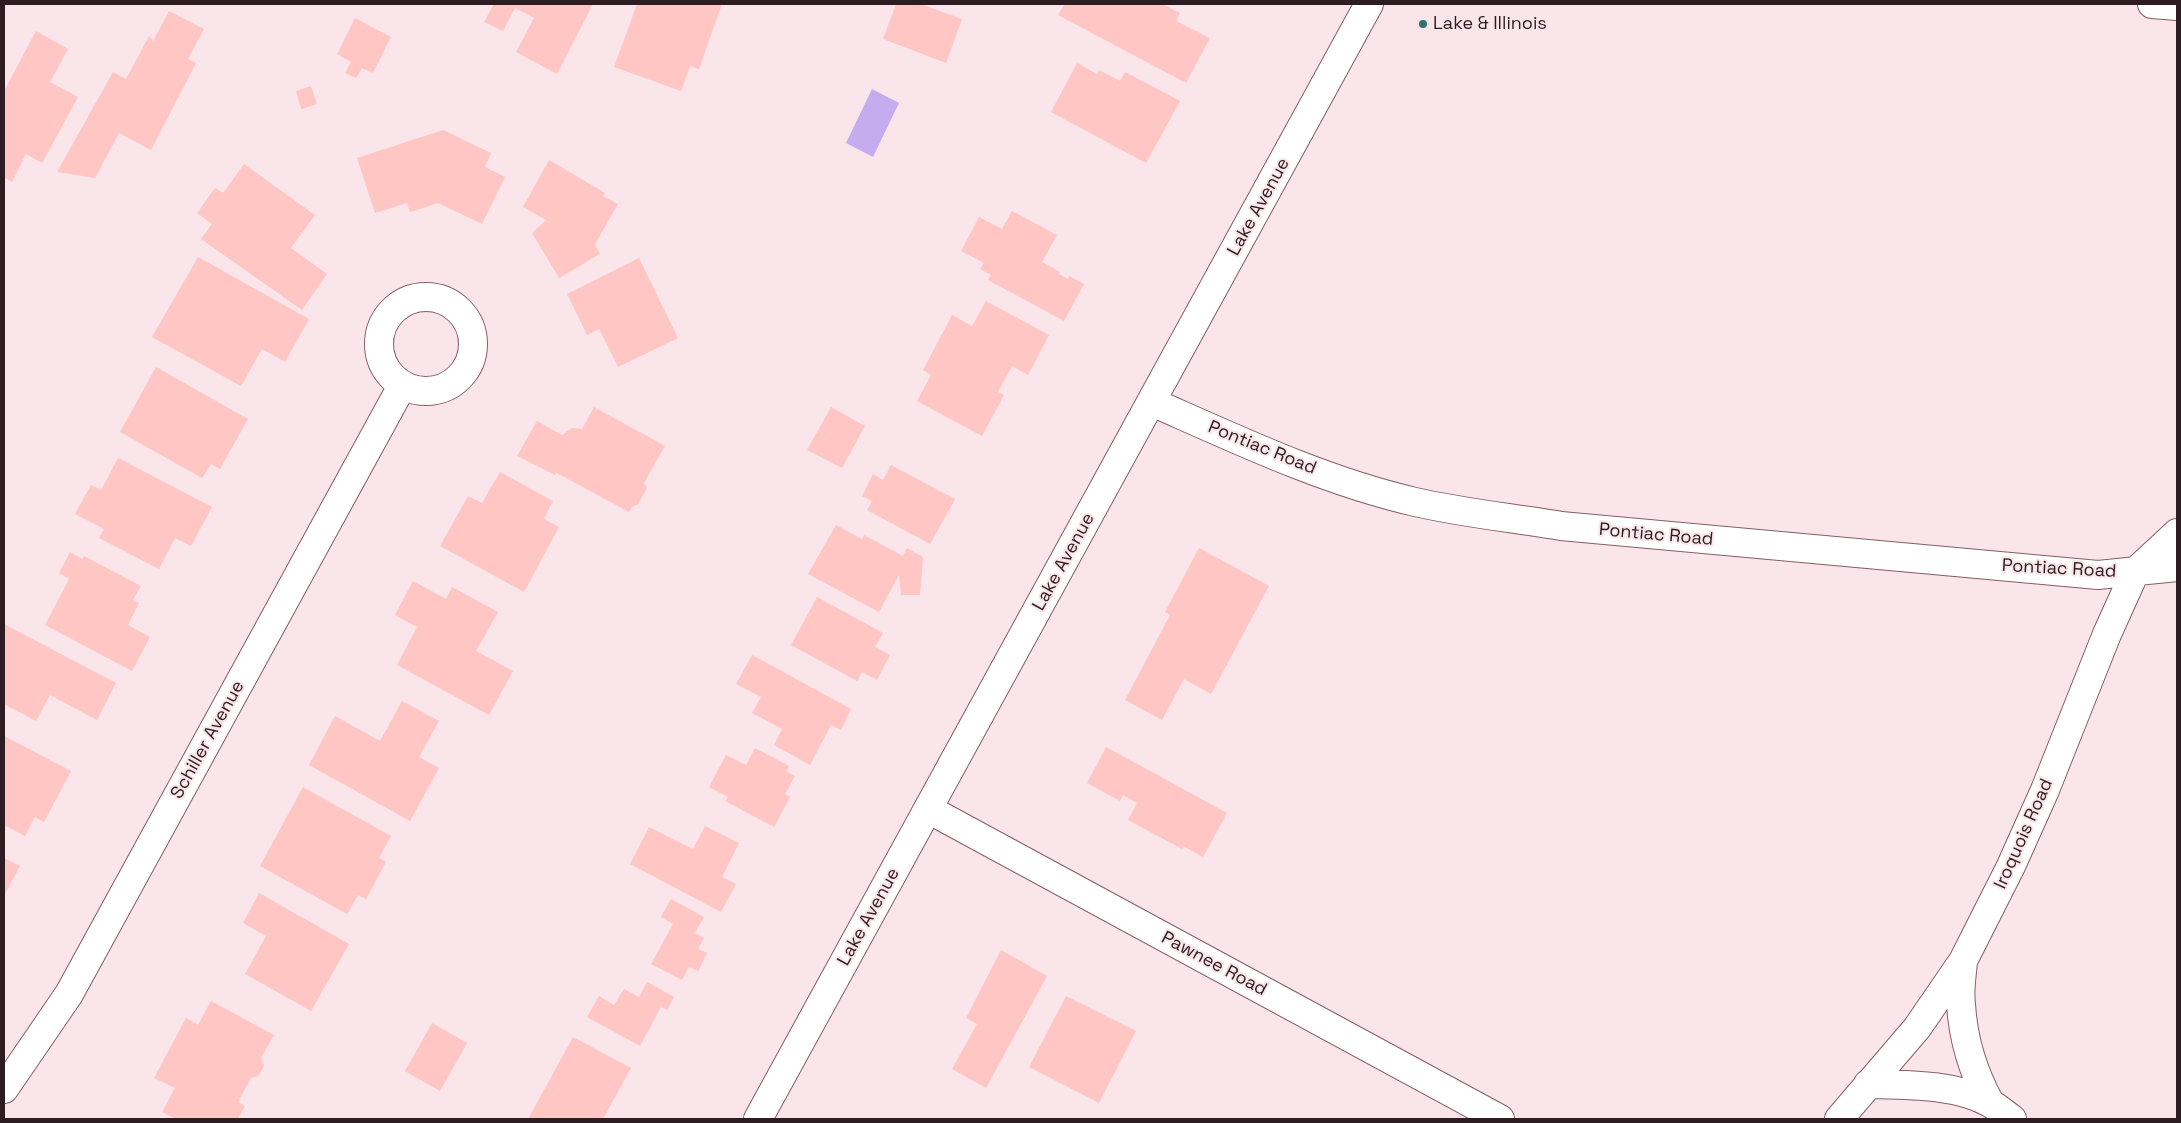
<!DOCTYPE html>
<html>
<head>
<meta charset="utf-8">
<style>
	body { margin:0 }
	#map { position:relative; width:2181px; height:1123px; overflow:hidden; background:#f9e5ea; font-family:"Space Grotesk",sans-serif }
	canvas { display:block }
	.frame { position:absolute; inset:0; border:5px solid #2d1c21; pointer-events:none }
</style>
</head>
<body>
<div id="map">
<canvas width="2181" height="1123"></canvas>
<div class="frame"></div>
</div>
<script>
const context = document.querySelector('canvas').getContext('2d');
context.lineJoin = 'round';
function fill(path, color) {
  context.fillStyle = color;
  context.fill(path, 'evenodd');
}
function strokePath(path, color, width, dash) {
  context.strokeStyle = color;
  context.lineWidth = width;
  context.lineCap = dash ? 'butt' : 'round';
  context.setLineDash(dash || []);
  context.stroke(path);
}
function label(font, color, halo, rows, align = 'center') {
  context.font = font + ' "Space Grotesk",sans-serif';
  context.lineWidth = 4;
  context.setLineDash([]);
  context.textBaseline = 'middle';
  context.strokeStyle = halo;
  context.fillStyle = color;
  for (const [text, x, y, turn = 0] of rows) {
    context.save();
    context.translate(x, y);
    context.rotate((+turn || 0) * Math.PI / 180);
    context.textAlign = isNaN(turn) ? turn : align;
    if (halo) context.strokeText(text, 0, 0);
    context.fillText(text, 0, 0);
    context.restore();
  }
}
fill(new Path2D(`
	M872,89l27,14 -26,54 -27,-14z`), '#c5acef');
fill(new Path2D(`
	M494,4h99l-36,70 -41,-22 18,-34 -19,-10 -12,23 -19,-9z
	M637,4h85l-23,65 -9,-3 -9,25 -67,-24z
	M896,4h25l41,15 -16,44 -63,-24z
	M1065,4h97l18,9 -4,8 34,17 -24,45 -128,-68z
	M169,11l35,18 -16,30 8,4 -45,87 -32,-17 -24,45 -38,-6 56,-100 13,7 23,-43 4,5z
	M355,18l36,19 -18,36 -11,-5 -6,10 -11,-5 6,-11 -14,-8z
	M36,31l32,18 -18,33 28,15 -36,66 -16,-9 -14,28 -8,-5v-86z
	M1077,63l20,11 2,-4 21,11 5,-9 55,29 -34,62 -95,-51z
	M311,86l6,18 -16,5 -5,-18z
	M443,130l48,23 -6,14 20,10 -23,47 -44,-21 -28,9 -3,-9 -32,10 -18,-55z
	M549,160l56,33 -2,3 15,8 -23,40 5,10 -41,24 -27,-45 14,-13 -23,-13z
	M244,164l71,51 -24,33 36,26 -25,36 -101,-71 11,-15 -15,-11 18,-25 8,5z
	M1012,211l45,24 -15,27 18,10 -1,2 9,5 1,-3 15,8 -20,37 -76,-41 3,-5 -11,-6 4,-6 -23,-12 18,-34 23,12z
	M198,257l111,62 -24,43 -23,-13 -21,37 -89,-49z
	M639,258l39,80 -60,29 -19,-38 -12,6 -20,-41z
	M986,301l63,34 -21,40 -16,-9 -14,26 6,3 -22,41 -65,-35 14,-26 -8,-5 29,-55 20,11z
	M156,367l92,52 -28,50 -9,-5 -9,14 -82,-46z
	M594,407l71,39 -21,37 3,5 -9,16 -6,3 -3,5 -74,-40v3l-38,-19 20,-35 25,14 10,-7 10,1z
	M831,407l34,19 -23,42 -35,-18z
	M118,458l94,49 -21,39 -16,-8 -16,31 -60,-31 5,-9 -29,-15 16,-29 10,5z
	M891,465l64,34 -25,45 -63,-34 5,-9 -10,-5 11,-22 10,6z
	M500,472l53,29 -9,18 15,8 -35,65 -84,-46 28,-50 14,7z
	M836,525l26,14 2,-4 39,21 4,-8 16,9 -3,38h-19l-2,-20 -20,37 -71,-38z
	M1199,548l70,38 -58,108 -27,-15 -22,41 -37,-20 45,-85 -5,-3z
	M70,552l12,7 2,-3 57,30 -8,14 6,3 -11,22 22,12 -18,34 -87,-46 24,-46 -10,-6z
	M413,581l33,18 6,-12 46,25 -22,39 37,20 -24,44 -92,-50 20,-38 -22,-12z
	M817,597l66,36 -8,14 15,8 -13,25 -15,-8 -5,9 -66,-36z
	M4,624l112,59 -19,37 -47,-25 -14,26 -32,-17z
	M752,655l99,54 -10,21 -10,-5 -21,40 -36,-20 8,-16 -30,-16 9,-16 -25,-13z
	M402,701l37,20 -20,36 20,11 -29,53 -101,-56 26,-49 45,25z
	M4,736l67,35 -27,51 -9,-5 -10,19 -21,-11z
	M1106,747l121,66 -24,44 -20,-11 -1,3 -54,-29 9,-17 -14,-8 -3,6 -33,-18z
	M755,748l34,18 -3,5 9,5 -10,18 5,3 -16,30 -49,-26 3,-4 -19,-10 17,-32 20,10z
	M303,787l88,49 -12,22 7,4 -20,37 -8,-4 -11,19 -87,-48z
	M705,826l34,17 -17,34 14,7 -15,28 -91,-48 19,-37 44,22z
	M4,858l16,8 -15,28 -1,-1z
	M259,893l90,51 -38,67 -66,-37 21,-38 -23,-13z
	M671,899l33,18 -9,16 9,5 -6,11 9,4 -9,18 -9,-4 -7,13 -31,-16 22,-40 -12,-7z
	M1001,950l46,26 -61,112 -34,-19 25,-45 -11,-6z
	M647,982l27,15 -7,13 -6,-3 -21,39 -53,-29 12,-21 15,9 10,-16 15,8z
	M1066,996l70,35 -37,72 -70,-36z
	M211,1001l63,34 -13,23 3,8 -5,9 -8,3 -13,24 7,4 -7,13h-62l-14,-7 13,-24 -21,-10 32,-60 12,7z
	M432,1023l35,20 -27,48 -35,-20z
	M573,1037l58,31 -28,51h-75z`), '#ffc6c4');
const street = new Path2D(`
	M379 344a47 47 0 1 1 94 0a47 47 0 1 1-94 0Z
	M1152,402c86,38 172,79 263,100 48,11 98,16 146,24l537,49 79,-8
	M928,809l572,310
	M1963,961c-1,14 -4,29 -2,43 2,35 12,68 29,99
	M1868,1084c40,1 87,0 122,19 8,5 15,11 22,16
	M4,1089l65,-95 333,-608
	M1839,1119l78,-91 46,-67 48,-95 34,-76 62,-156 28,-62 42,-39`);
const secondary = new Path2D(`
	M2152,4l25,2
	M758,1119l611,-1115`);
strokePath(street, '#865d69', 30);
strokePath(secondary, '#865d69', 30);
strokePath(street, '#fff', 28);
strokePath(secondary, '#fff', 28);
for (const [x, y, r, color] of [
	[1423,24,5,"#30766a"]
]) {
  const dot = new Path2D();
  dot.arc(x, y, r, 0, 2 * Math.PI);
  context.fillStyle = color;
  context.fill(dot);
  strokePath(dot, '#f9e5ea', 2);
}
label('18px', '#2d1c21', '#f9e5ea', [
	["Lake & Illinois",1433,24]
], 'left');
label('18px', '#2d1c21', '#f9e5ea', [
	["Lake Avenue",1259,207,-61],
	["Pontiac Road",1262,448,22],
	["Pontiac Road",1656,535,5],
	["Lake Avenue",1064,562,-61],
	["Pontiac Road",2059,569,3],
	["Schiller Avenue",208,740,-61],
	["Iroquois Road",2024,834,-66],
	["Lake Avenue",869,917,-61],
	["Pawnee Road",1214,964,28]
]);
</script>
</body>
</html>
